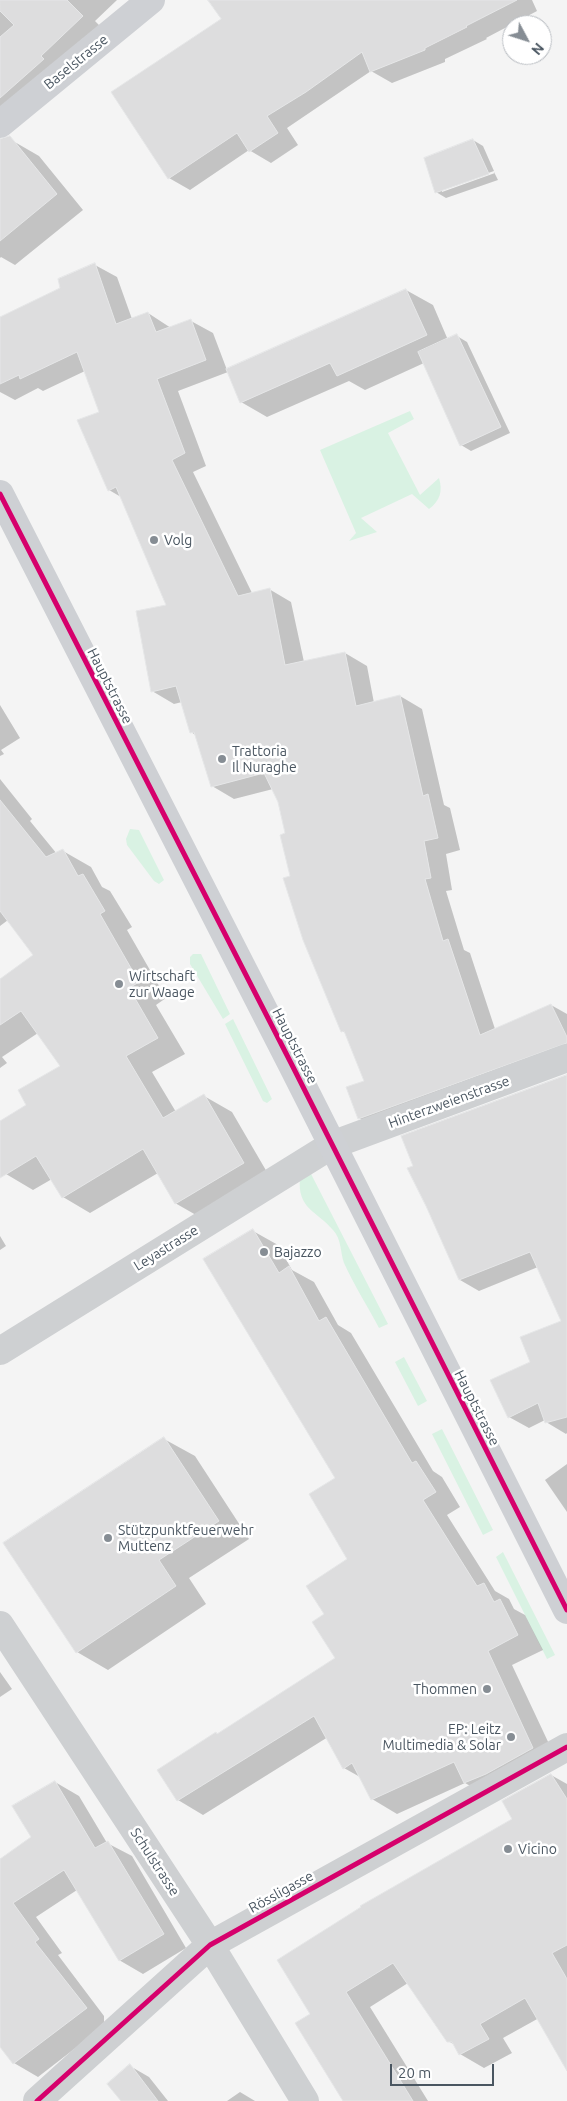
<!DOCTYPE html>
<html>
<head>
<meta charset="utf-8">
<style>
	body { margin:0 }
	#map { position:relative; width:567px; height:2101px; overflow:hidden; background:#f4f4f4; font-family:Ubuntu,sans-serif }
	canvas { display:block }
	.north { position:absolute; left:502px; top:15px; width:50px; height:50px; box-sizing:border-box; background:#fff; border:1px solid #b7bbc0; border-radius:50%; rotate:130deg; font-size:14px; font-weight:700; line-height:20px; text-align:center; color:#4a5661 }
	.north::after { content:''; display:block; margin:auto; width:18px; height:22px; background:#868d94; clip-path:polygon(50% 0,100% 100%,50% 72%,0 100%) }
	.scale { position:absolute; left:390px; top:2064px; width:104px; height:22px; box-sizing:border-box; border:2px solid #4a5661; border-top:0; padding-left:6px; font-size:15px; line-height:18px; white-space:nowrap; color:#4a5661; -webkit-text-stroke:4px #fff; paint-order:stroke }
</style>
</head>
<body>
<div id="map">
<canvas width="567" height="2101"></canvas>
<div class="north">N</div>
<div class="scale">20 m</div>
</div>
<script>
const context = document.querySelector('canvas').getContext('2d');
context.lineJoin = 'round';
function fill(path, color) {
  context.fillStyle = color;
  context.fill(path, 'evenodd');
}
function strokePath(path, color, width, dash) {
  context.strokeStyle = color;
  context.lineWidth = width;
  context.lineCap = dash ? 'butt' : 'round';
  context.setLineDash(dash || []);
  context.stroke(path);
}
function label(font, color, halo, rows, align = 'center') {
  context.font = font + ' Ubuntu,sans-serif';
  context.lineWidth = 5;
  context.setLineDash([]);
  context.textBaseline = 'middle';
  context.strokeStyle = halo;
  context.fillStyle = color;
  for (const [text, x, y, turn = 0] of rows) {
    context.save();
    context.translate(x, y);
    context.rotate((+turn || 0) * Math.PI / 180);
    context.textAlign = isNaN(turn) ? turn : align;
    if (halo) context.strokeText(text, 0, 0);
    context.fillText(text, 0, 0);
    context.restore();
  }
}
fill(new Path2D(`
	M410,411l4,8 -26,14 32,62 19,-17c4,13 1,23 -10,31l-17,-15 -51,24 16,14 -28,9 7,-8 -36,-83z
	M130,829l9,1 25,50 -5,4 -5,-3 -27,-36 -1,-6z
	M193,954h8l29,60 -7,5 -33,-55v-7z
	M233,1019l39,80 -5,4 -4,-2 -38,-77z
	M310,1172l78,152 -9,4c-11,-21 -25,-43 -35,-65 -4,-11 -2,-23 -11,-33 -16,-19 -36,-21 -33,-52z
	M404,1357l23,44 -9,5 -23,-44z
	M442,1429l51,101 -10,5 -51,-101z
	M503,1552l52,103 -8,4 -51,-102z`), '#d9f2e3');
fill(new Path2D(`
	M0,0h117l-22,21 7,7 -102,80z
	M209,0h323l5,11 -51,27 1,1 -42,20v3l-53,21 -21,-12 -84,57 11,17 -27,18 -22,-13 -59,40 -21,-12 54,-159z
	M473,140l10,6 11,25 -52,18v3l53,-19 -1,-1 4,8 -52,18 -10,-6z
	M13,141l26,15 44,54 -68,55 -14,-8 -1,1v-106z
	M95,265l22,12 15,42 16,-6 23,15 20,-7 22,12 14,37 179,-80 27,15 15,35 9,-4 10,6 43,91 -39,18 -10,-6 -37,-82 -59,27 -16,-9 -82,36 -26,-15 -13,-30 -50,19 28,75 -13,6 59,121 17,-4 22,13 13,60 41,-9 22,13 7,37 26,-7 22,13 22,96 6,3 10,42 -14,4 6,36 -6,1 18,59 6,3 25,76 56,-24 16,9v48l-186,69 -22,-13 6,-37 -18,-47 -5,-3 -51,-154 -4,-43 -7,-32 -7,-13 -39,10 -22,-13 -15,-50 -6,-4 -9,-30 -8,2 -22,-13 16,-85 -47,-109 -12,-7 -8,-78 -16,-41 -42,20 -5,-3 -23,12 -15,-8v-73l61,-30z
	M0,705l20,33 -19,12 3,4 -4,2z
	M0,779l32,40 -2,2 27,33 6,-3 28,16 11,20 8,4 22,36 -5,3 39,68 -10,7 29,49 -33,18 24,40 28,-16 28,16 39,67 -68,40 -28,-16 -17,-30 -68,40 -27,-16 -11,-18 -19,11 -27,-16 -6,-10v-42l28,-16 34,-40 -24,-33 -36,24 5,6 -7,5v-87l34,-26 -26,-35 -8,6z
	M567,1076v357l-1,1 -20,-12 -1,-2 -16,8 -20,-11 23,-54 31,-42 -25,-54 -59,24 -19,-11z
	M253,1231l25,14 14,25 22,12 24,43 13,8 82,138 9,6 18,30 -13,8 48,76 14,8 5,10 11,6 18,35 -31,15 46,98 -68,34 -25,-14 -68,31 -25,-15 -12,-22 -16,-9 -16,-31 -125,78 -25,-15 40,-65 119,-76 -11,-44 23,-55 -12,-81z
	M0,1236l6,10 -6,4z
	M164,1439l31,17 54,83 -60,39 17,26 -98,66 -31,-18z
	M567,1464v48l-22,-32z
	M0,1672l12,17 -12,8z
	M551,1775l16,9v272l-28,-38 -36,20 9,15 -28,15 -24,-14 -5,-9 -7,-4 -40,-58 -38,24 58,94h-83l-33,-86 202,-196z
	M55,1782l24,14 28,47 25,13 54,92 -43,26 -24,-14 -42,-70 -41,27 26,36 -4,2 46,61v10l-66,51 -24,-14 -14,-18v-184l33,-23z
	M130,2066l19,11 19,24h-45z
	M240,2092l15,9h-28z`), '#0003');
const building = new Path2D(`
	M0,0h67l16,16 -42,40 3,3 -44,39v-61l14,-12 -14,-14z
	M208,0h309l-51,26 1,1 -42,21v2l-55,22 -8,-20 -56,40 -39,24 11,17 -29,19 -12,-19 -69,46 -57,-87 110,-73z
	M10,136l47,58 -57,47v-102z
	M473,139l16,35 -54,19 -11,-35z
	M95,263l21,61 32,-12 8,20 35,-13 15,41 -49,19 28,74 -13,7 66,136 32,-8 15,77 60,-13 11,54 44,-11 23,101 5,-2 10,44 -14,3 7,37 -6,1 18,62 5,-2 32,96 71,-31 16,33v6l-209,76 -12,-32 18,-6 -20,-50 -3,1 -38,-92 -20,-62 7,-2 -10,-41 5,-2 -7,-31 -14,-29 -53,14 -17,-55 -4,1 -14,-47 -25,6 -15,-81 30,-6 -50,-118 -8,4 -31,-71 22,-8 -22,-60 -57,27 -1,-4 -19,9v-67l60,-29 -2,-9z
	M406,289l21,46 -90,41 -7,-13 -90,40 -14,-34z
	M457,334l44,93 -41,19 -42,-94z
	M0,800l46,57 17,-8 15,27 5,-2 22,37 -5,3 39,68 -10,6 29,50 -32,18 37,62 41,-24 40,69 -69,41 -32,-55 -81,49 -26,-42 -36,22v-57l26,-16 -8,-15 42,-24 -39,-55 -21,14v-46l33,-24 -33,-44z
	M567,1075v342l-22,6 -7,-20 -30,15 -18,-38 40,-18 -10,-25 41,-16 -31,-69 -71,28 -33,-74 -19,-38 6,-2 -12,-30z
	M253,1229l26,44 10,-7 30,55 7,-4 86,146 4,-2 20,31 -13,8 54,86 7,-3 10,19 6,-3 18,36 -30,16 45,97 -47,26 -22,9 -10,-21 -83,38 -19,-37 -9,6 -29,-53 -137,85 -20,-31 59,-38 1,2 118,-76 -23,-36 12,-8 -18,-28 41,-27 -38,-65 26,-16 -132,-219z
	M164,1437l55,84 -60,39 17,26 -100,67 -73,-110z
	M551,1774l16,25v146l-15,8 15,26v92l-42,-73 -45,26 9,15 -30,16 -7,-13h-5l-54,-79 -47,29 67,109h-70l-48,-78 15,-9 -33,-54 84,-53 -1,-1 152,-87 -10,-18z
	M55,1781l40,67 13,-7 56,93 -45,27 -55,-91 -51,33 26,36 -4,3 52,66 -74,56 -13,-17v-188l31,-22 -19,-31z
	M130,2064l28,37h-37l-14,-17z`);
fill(building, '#ddddde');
strokePath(building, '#e5e6e7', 1);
strokePath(new Path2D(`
	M0,1351l332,-206 235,-87
	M0,1625l210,320 95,156
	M37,2101l173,-156 357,-198`), '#ced0d2', 28);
strokePath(new Path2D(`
	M0,124l151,-124
	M0,494l292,571 275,545`), '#ced0d4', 28);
strokePath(new Path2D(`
	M0,494l292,571 275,545
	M37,2101l173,-156 357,-198`), '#d6006c', 5);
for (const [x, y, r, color] of [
	[154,540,5,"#868d94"],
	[222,759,5,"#868d94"],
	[119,984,5,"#868d94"],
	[264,1252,5,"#868d94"],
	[108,1538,5,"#868d94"],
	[487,1689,5,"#868d94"],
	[511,1737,5,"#868d94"],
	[508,1849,5,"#868d94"]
]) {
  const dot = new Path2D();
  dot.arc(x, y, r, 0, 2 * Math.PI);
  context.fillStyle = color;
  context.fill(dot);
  strokePath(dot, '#fff', 2);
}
label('14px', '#4a5661', '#fff', [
	["Baselstrasse",76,62,-39],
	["Hauptstrasse",110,686,63],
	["Hauptstrasse",295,1046,63],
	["Hinterzweienstrasse",449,1102,-20],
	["Leyastrasse",166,1248,-32],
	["Hauptstrasse",477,1408,63],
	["Schulstrasse",155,1862,57],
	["Rössligasse",281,1892,-29]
]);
label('14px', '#4a5661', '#fff', [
	["Volg",164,540],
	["Trattoria",232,751],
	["Il Nuraghe",232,767],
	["Wirtschaft",129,976],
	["zur Waage",129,992],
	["Bajazzo",274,1252],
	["Stützpunktfeuerwehr",118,1530],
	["Muttenz",118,1546],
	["Thommen",477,1689,"right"],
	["EP: Leitz",501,1729,"right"],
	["Multimedia & Solar",501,1745,"right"],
	["Vicino",518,1849]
], 'left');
</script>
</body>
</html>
